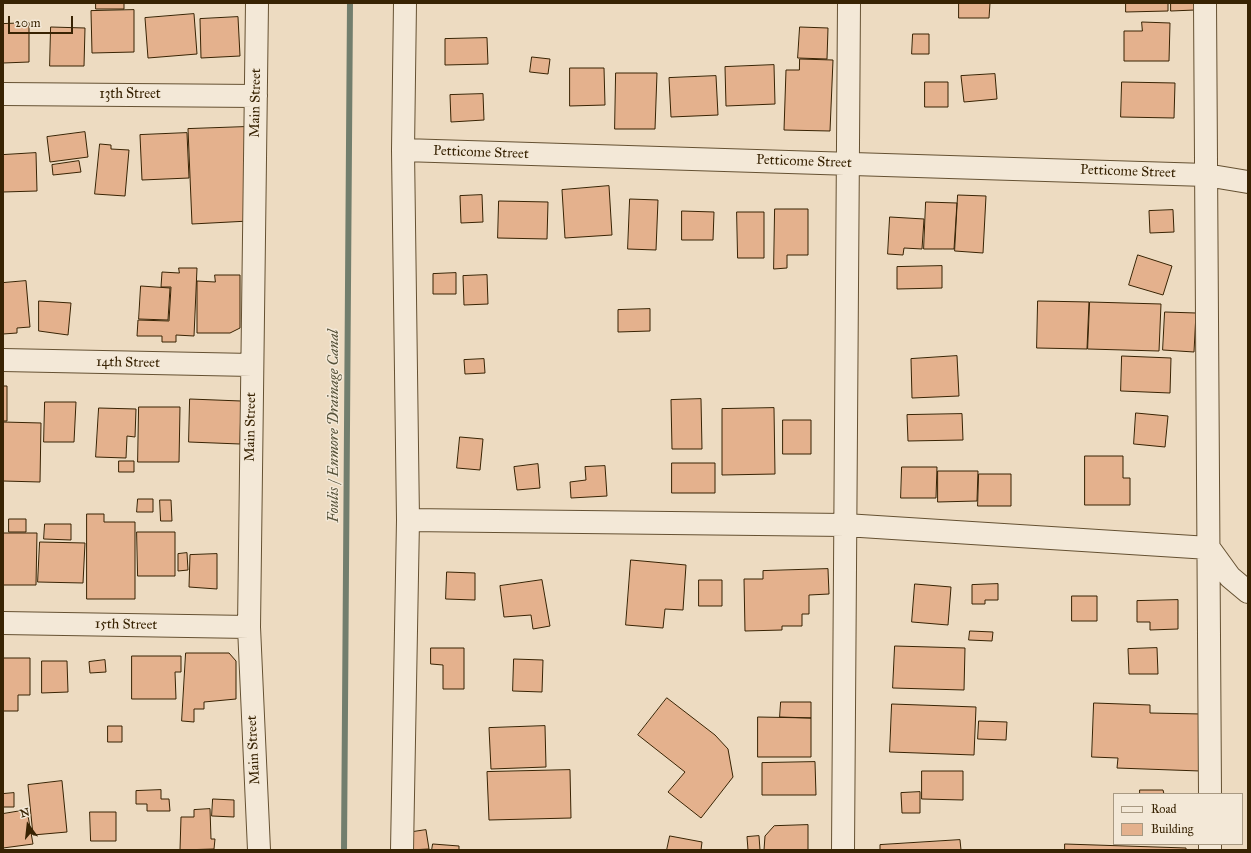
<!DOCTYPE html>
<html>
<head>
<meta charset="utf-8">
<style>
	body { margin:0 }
	#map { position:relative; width:1251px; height:853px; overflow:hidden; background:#eddbc1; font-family:"IM FELL Great Primer",serif }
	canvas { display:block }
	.frame { position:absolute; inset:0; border:4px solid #382303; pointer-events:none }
	.legend { position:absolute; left:1113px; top:793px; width:130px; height:52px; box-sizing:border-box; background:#f3e8d7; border:1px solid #a89982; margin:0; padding:5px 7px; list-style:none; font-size:12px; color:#382303 }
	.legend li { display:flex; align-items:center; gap:8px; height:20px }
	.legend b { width:20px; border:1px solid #a89982 }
	.north { position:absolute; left:8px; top:805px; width:40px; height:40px; -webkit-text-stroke:3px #f3e8d7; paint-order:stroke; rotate:345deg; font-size:11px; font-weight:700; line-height:16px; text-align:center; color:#382303 }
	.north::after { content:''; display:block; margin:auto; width:14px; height:18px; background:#382303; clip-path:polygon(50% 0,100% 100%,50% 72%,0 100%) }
	.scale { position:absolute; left:8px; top:16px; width:65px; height:18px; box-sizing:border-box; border:2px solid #382303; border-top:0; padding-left:5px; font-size:12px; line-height:14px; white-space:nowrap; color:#382303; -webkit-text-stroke:3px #f3e8d7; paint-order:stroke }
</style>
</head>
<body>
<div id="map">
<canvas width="1251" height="853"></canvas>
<div class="frame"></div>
<ul class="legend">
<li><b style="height:5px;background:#f3e8d7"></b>Road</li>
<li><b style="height:11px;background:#e4b18d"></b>Building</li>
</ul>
<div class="north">N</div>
<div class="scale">20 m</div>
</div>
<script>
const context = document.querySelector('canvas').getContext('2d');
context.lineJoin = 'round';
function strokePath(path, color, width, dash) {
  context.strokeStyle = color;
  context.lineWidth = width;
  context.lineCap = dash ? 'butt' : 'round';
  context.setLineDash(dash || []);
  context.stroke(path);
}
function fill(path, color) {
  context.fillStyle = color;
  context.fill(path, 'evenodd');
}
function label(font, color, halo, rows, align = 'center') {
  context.font = font + ' "IM FELL Great Primer",serif';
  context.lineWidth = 3;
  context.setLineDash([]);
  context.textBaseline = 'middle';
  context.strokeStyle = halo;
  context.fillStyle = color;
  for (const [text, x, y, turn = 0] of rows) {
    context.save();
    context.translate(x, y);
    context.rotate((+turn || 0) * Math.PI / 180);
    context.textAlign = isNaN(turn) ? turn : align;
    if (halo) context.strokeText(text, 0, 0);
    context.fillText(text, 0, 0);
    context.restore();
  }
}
strokePath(new Path2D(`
	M344,850l6,-847`), '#727e6d', 6);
const building = new Path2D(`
	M96,3h28v6h-28z
	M959,3h31l-1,15h-30z
	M1126,3h42v8l-42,1z
	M1171,3h24v7l-24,1z
	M134,10v42l-42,1 -1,-42z
	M194,14l3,40 -49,4 -3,-40z
	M238,17l2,39 -39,2 -1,-39z
	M1142,22l28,1 -1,38h-45v-30h18z
	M29,23v39l-26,1v-39z
	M51,27l34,1 -1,38h-34z
	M800,27l28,1 -1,31 -29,-1z
	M913,34h16v20h-17z
	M487,38l1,26 -43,1v-26z
	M532,57l18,2 -2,15 -18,-2z
	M800,59l33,1 -3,71 -46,-1 2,-60h13z
	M774,65l1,39 -49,2 -1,-39z
	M570,68h34l1,37 -35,1z
	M616,73h41l-2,56h-40z
	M995,74l2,25 -33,3 -3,-26z
	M716,76l2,39 -47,2 -2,-39z
	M925,82h23v25h-23z
	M1122,82l53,1 -1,35 -53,-1z
	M483,94l1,26 -33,2 -1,-27z
	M245,127l4,94 -57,3 -4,-95z
	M85,132l3,25 -38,5 -3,-25z
	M187,133l2,45 -47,2 -2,-45z
	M100,144l11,1v4l18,1 -4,46 -30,-2z
	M36,153l1,38 -34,1v-37z
	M79,161l2,11 -28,3 -1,-10z
	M609,186l3,49 -47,3 -3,-48z
	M482,195l1,27 -22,1 -1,-27z
	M958,195l28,1 -3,57 -28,-2z
	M630,199l28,1 -2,50 -28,-1z
	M499,201l49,1 -1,37 -49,-1z
	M926,202l31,1 -3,46h-30z
	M775,209h33v46h-21v13l-13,1z
	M1173,210l1,22 -24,1 -1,-22z
	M682,211l32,1 -1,28h-31z
	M737,212h27v46h-26z
	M890,217l34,2 -2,30 -18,-1 -1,7 -15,-1z
	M1138,255l34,11 -9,29 -34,-10z
	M942,266v22l-45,1v-22z
	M179,268h18l-3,68 -18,-1v7h-14v-6h-25l1,-16 31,1 2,-34h-10l1,-15 17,1z
	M456,273v21h-23v-20z
	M215,275h25v53l-10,5h-33v-52l18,1z
	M487,275l1,29 -24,1 -1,-29z
	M26,281l4,46 -13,1v5l-14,1v-51z
	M141,286l29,2 -2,32 -29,-1z
	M39,301l32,2 -3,32 -29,-4z
	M1038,301l51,1 -2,47 -50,-1z
	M1090,302l71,2 -2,47 -71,-2z
	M650,309v22l-32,1v-22z
	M1165,312l31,1 -2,39 -31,-2z
	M957,356l2,40 -47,2 -1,-39z
	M1122,356l49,2 -1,35 -49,-2z
	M484,359l1,14 -20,1 -1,-14z
	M3,386h4v35h-4z
	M190,399l51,2 -1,43 -51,-2z
	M701,399l1,50h-30l-1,-49z
	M45,402h31l-2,40h-30z
	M139,407h41l-1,55h-41z
	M99,408l37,1 -1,28 -8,-1 -1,22 -30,-1z
	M774,408l1,66 -53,1v-66z
	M1136,413l32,3 -3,31 -31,-3z
	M962,414l1,26 -55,1 -1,-26z
	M783,420h28v34h-28z
	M3,422l38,1 -1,59 -37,-1z
	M460,437l23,2 -3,31 -23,-2z
	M1085,456h38v22h7v27h-45z
	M119,461h15v11h-15z
	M672,463h43v30h-43z
	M538,464l2,24 -23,2 -3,-23z
	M605,466l2,30 -36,2 -1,-16 16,-2 -1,-13z
	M902,467h35l-1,31h-35z
	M938,471h40l-1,30 -39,1z
	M979,474h32v32h-33z
	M138,499h15v13h-16z
	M160,500h11l1,21h-11z
	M87,514h17v8h31v77h-48z
	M9,519h17v13h-17z
	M45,524h26v16l-27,-1z
	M137,532h38v44h-37z
	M3,533h34l-1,52h-33z
	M40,542l45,1 -2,40 -45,-1z
	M187,553l1,17 -10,1v-17z
	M217,554v35l-28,-2 1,-32z
	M631,560l55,5 -3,45 -18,-1 -2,19 -37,-3z
	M828,569l1,25 -20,1v19h-7v12h-20v4l-37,1 -1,-52h19v-8z
	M447,572l28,1v27l-29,-1z
	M542,580l8,46 -17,3 -2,-14 -27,2 -4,-31z
	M699,580h23v26h-23z
	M915,584l36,3 -3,38 -36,-3z
	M998,584v16h-13v4h-13v-19z
	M1072,596h25v25h-25z
	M1178,600v29l-28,1v-8h-13v-21z
	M970,631l23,1 -1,9 -23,-1z
	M895,646l70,2 -1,42 -71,-2z
	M431,648h33v41h-21v-24l-12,-1z
	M1157,648l1,26h-29l-1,-25z
	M186,653h43l7,8v38l-32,3v7h-10v13l-12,-1z
	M132,656h49v16h-6l1,27h-44z
	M3,658h27v37h-12v16h-15z
	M514,659l29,1 -1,32 -29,-1z
	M105,660l1,12 -16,1 -1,-11z
	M42,661h25l1,31 -26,1z
	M667,698l48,37 13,14 5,28 -32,41 -33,-26 17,-20 -47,-37z
	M781,702h30v16l-31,-1z
	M1094,703l56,2v8l52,1 -2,57 -83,-3 1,-10 -26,-1z
	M892,704l84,3 -2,48 -84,-3z
	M758,717l53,1v39h-53z
	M979,721l28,1 -1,18 -28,-1z
	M108,726h14v16h-14z
	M545,726l1,41 -55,2 -2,-41z
	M815,762l1,33h-54v-32z
	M570,770l1,48 -82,2 -2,-48z
	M922,771h41v29l-41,-1z
	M62,781l5,51 -34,3 -5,-50z
	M161,790v9h8l1,12h-23v-7h-11v-13z
	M1140,790h23l1,4h-24z
	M920,792v21h-18l-1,-20z
	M14,793v14h-11v-13z
	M213,799l21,1v17l-22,-1z
	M210,809l1,30h4l-1,10 -34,1 1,-33h13v-7z
	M27,810l6,34 -30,4v-34z
	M90,812h26v29h-25z
	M808,825v25h-44l1,-14 9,-10z
	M426,830l3,19 -20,1 -3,-17z
	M670,836l32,6 -1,8h-34z
	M759,836l1,14h-12l-1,-13z
	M960,840l1,10h-81v-5z
	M433,844l26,2v4h-27z
	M1065,844l121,4v2h-121z`);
fill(building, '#e4b18d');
strokePath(building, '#382303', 1);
const minor = new Path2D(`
	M257,3l-8,624 10,223
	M1205,3l5,791
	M3,94l253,2
	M403,150l803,25 42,7
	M3,360l249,5
	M408,520l437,5 364,23 21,29 18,15
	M3,623l246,4
	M1210,844v6
	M402,850l6,-330 -5,-370 2,-147
	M843,850l6,-847`);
strokePath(minor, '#655132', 24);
strokePath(minor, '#f3e8d7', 22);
label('14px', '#382303', '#f3e8d7', [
	["13th Street",130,95],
	["Main Street",256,103,-89],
	["Petticome Street",481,153,2],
	["Petticome Street",804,162,2],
	["Petticome Street",1128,172,2],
	["14th Street",128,363,1],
	["Main Street",251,427,-89],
	["15th Street",126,625,1],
	["Main Street",254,750,-93]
]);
label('italic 15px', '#555138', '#f3e8d7', [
	["Foulis / Enmore Drainage Canal",334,426,-90]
]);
</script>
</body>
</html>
